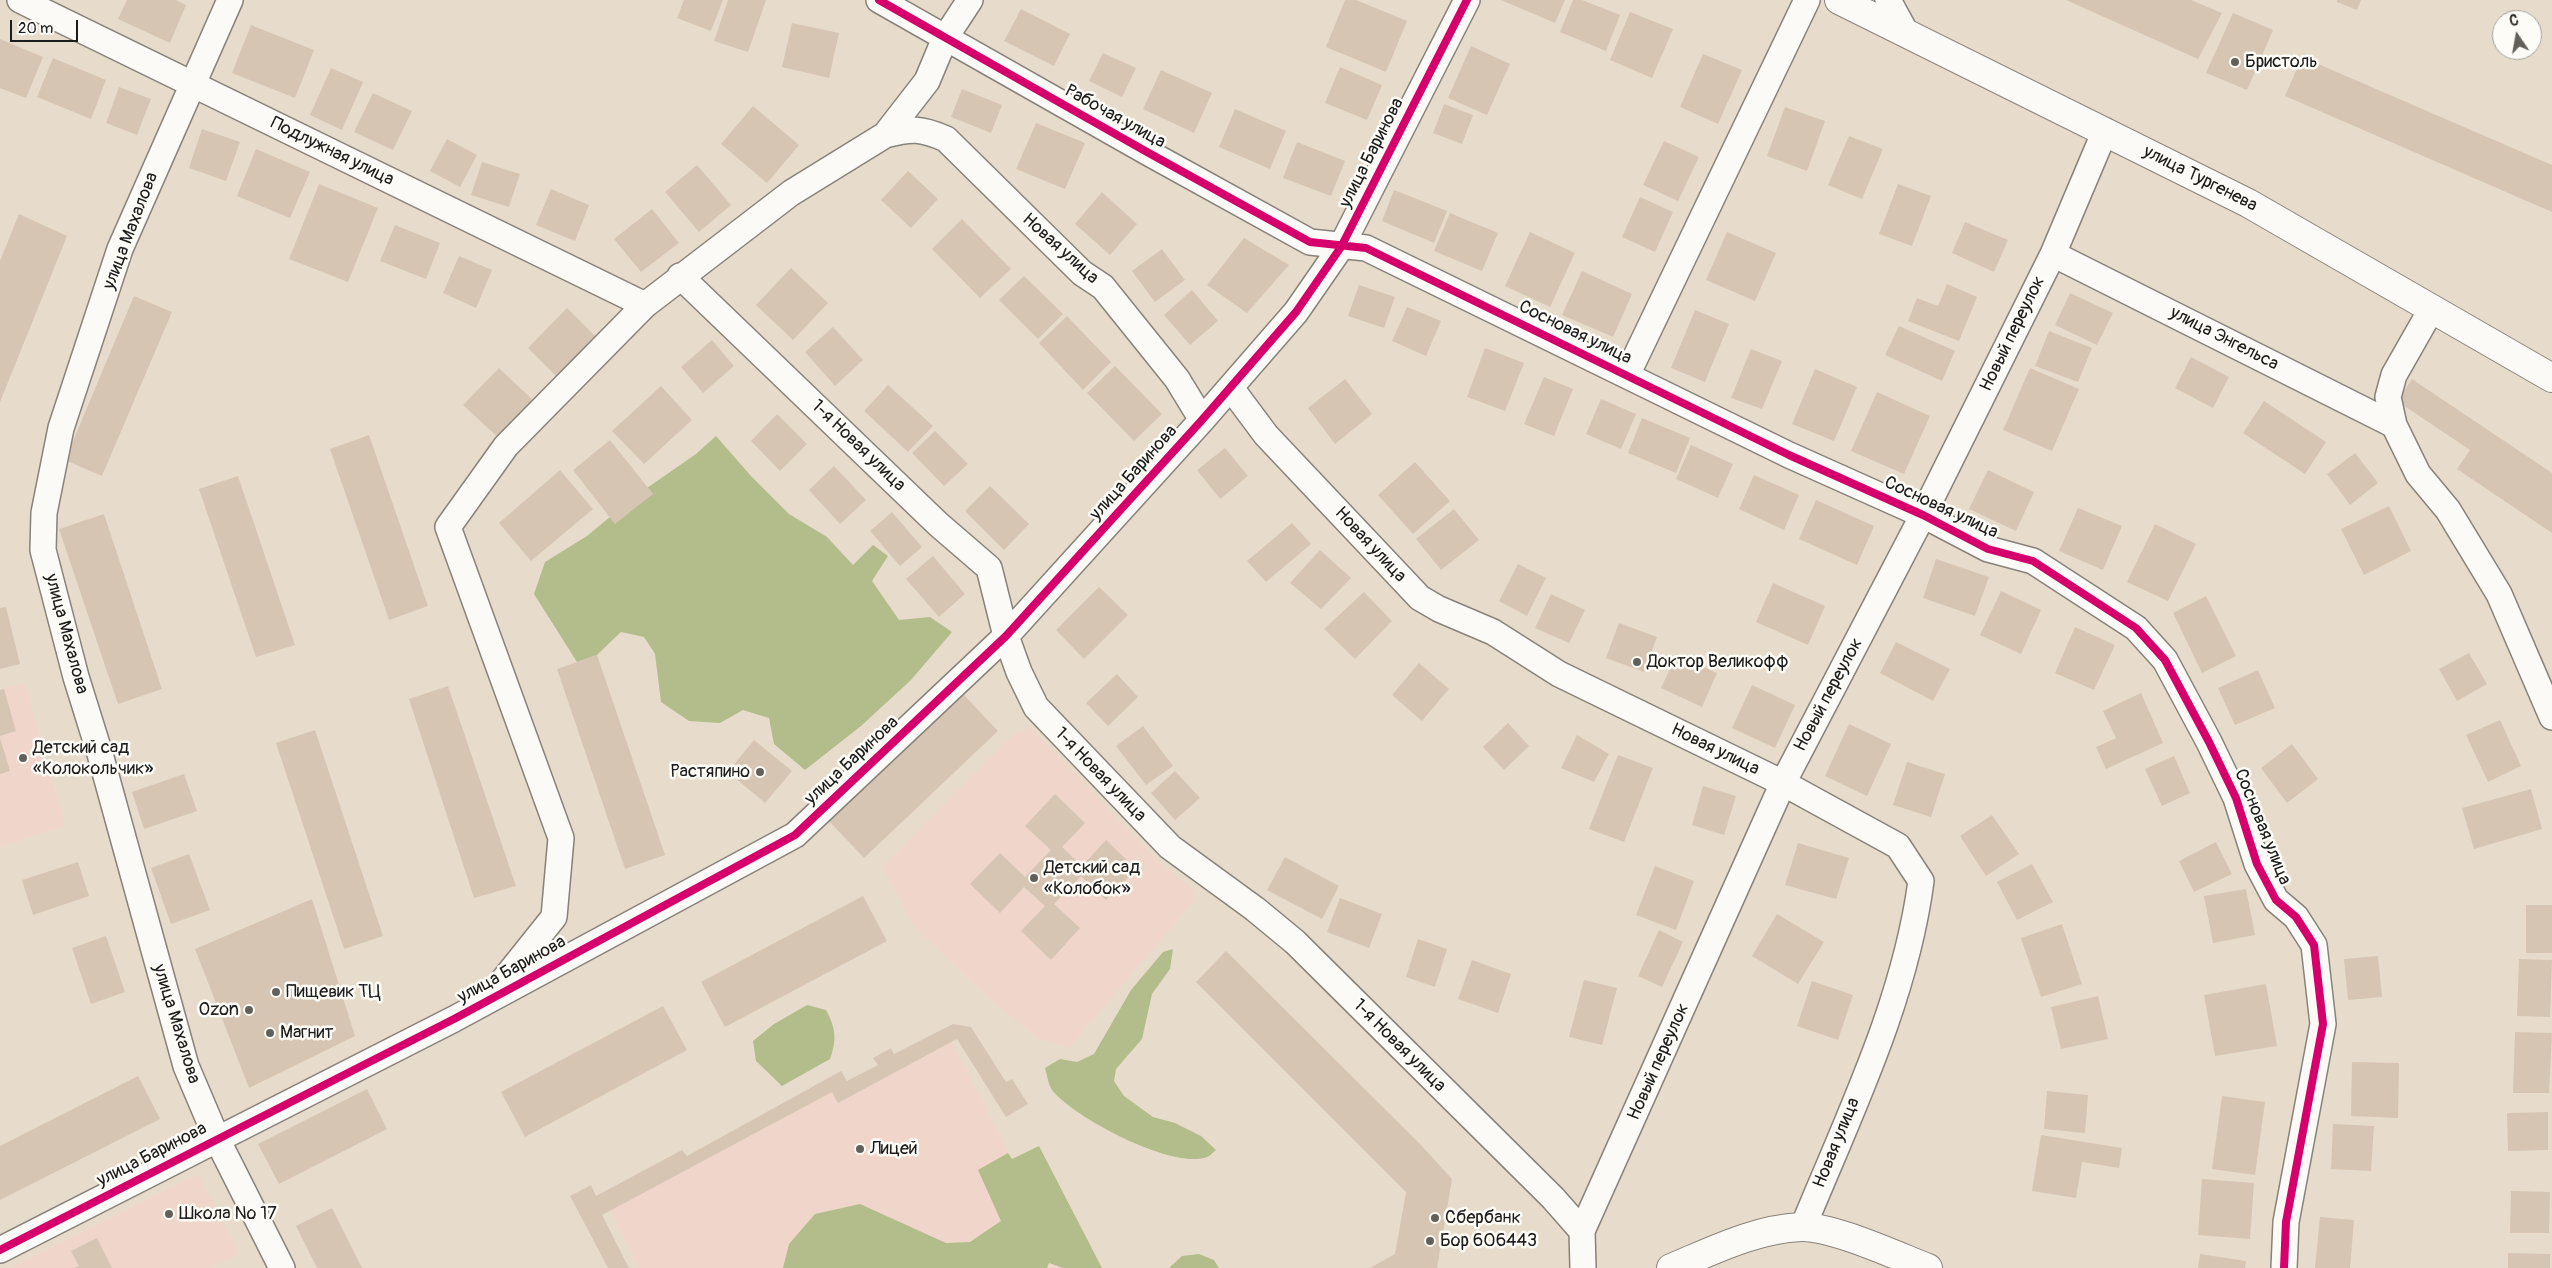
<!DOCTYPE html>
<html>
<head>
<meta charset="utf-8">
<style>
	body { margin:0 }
	#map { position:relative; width:2552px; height:1268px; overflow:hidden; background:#e7dccb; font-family:Pangolin,sans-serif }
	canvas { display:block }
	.north { position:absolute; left:2492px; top:10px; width:50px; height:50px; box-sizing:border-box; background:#fdfcf7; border:1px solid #a3a29f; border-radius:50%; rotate:348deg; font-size:14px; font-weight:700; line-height:20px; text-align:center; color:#1c1c1c }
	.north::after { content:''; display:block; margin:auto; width:18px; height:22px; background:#635f59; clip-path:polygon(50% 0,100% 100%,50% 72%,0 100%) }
	.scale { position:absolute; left:10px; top:20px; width:68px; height:22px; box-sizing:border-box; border:2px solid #1c1c1c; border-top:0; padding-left:6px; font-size:15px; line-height:18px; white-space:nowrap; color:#1c1c1c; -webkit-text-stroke:4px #fdfcf7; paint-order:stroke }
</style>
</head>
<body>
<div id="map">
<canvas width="2552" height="1268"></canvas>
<div class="north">С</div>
<div class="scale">20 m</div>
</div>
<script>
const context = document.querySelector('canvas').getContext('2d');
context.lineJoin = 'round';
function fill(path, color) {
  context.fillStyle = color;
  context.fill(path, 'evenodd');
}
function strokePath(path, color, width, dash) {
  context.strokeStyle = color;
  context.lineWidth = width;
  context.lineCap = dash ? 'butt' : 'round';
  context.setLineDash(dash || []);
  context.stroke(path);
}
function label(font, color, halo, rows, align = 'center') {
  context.font = font + ' Pangolin,sans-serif';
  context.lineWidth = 5;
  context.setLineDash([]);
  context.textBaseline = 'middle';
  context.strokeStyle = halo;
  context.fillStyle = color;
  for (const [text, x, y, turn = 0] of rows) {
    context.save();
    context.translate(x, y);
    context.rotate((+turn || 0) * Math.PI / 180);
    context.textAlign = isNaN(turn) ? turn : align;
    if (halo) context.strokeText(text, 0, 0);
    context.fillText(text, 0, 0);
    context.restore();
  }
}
fill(new Path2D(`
	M24,683l41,143 -65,21v-157z
	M1029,727l129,134 36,29 -2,13 -123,145 -31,-10 -44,-35 -52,-50 -28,-27 -32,-59 130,-131z
	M947,1032l65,127 27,-13 63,122h-463l-32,-64z
	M199,1174l40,80 -28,14h-200z`), '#f0d5ca');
fill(new Path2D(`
	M716,436l35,40 38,38 38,23 26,28 20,-20 15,11 -16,25 27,39 31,-3 22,15 -41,48 -50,46 -56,44 -31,-26 -5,-26 -26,-8 -23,13 -31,-2 -28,-19 -6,-48 -11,-17 -23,-5 -24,23 -20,7 -43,-68 11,-32 42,-26 47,-39 62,-43z
	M1173,949l-3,20 -18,25 -10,45 -26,30 -2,12 10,15 29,21 22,6 26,13 15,14c-3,2 -6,6 -9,7 -35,13 -134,-40 -155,-67 -4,-6 -5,-16 -7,-22l15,-9 17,3 17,-8 37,-64 32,-38z
	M807,1005l19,5c10,18 11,30 4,49l-48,27 -26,-25 -3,-20 21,-17z
	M1039,1146l63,122h-39l-14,-5 -2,5h-264l6,-24 26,-30 45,-10 86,39 24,-1 31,-21 -23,-51 30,-17 4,6z
	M1199,1254l15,6 5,8h-50l13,-12z`), '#b3bd8b');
fill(new Path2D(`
	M127,0h49l10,5 -16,38 -52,-24z
	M684,0h39l-12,31 -34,-13z
	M728,0h38l-18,52 -34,-11z
	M1345,0h11l51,21 -21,51 -60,-25z
	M1501,0h64l-10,23z
	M1573,0h9l38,15 -14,36 -46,-19z
	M2066,0h125l31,13 -24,46z
	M2337,0h24l-4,10 -20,-8z
	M1021,9l49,25 -16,32 -50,-25z
	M1630,12l43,17 -21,49 -42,-18z
	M2233,13l40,17 -26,60 -41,-17z
	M792,23l47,10 -10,45 -47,-11z
	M251,25l63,25 -19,48 -63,-25z
	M0,39l43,18 -17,41 -26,-10z
	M1471,46l39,18 -23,51 -39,-17z
	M1103,53l33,15 -14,29 -33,-16z
	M1703,54l39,16 -24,54 -38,-17z
	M2302,57l250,108v47l-267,-116z
	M53,58l53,22 -15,39 -54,-22z
	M1340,67l42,18 -15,35 -42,-17z
	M331,68l32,14 -21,48 -32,-15z
	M1161,70l51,23 -18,40 -51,-24z
	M119,87l32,12 -14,36 -31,-12z
	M962,89l40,16 -11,28 -40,-16z
	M373,93l39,18 -19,39 -39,-18z
	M1444,104l29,11 -11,29 -29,-11z
	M753,106l46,39 -32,38 -46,-39z
	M1785,107l40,14 -18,50 -40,-15z
	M1235,109l51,22 -16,38 -51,-22z
	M1036,123l49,20 -20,46 -49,-20z
	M202,129l38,13 -14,39 -37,-13z
	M1849,136l34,13 -21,50 -34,-14z
	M447,139l30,16 -17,32 -30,-16z
	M1664,141l35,16 -21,44 -35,-16z
	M1297,142l48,19 -14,35 -48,-18z
	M256,149l54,23 -20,46 -53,-22z
	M482,162l38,12 -11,33 -38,-12z
	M697,165l34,40 -32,27 -34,-40z
	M908,171l30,28 -27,29 -30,-28z
	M319,184l59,24 -30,74 -59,-23z
	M1898,184l33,12 -19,50 -33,-12z
	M551,189l38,16 -14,36 -39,-16z
	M1394,190l53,21 -13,32 -52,-22z
	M1102,192l35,32 -27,31 -35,-31z
	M1640,197l33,15 -18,40 -33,-15z
	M652,209l27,34 -38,29 -27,-33z
	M1450,213l48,20 -16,38 -48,-20z
	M19,214l48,22 -67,166v-141z
	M962,219l49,50 -31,29 -48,-49z
	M1965,222l43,18 -14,32 -42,-19z
	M395,225l45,18 -14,36 -46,-18z
	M1530,232l45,21 -25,54 -45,-21z
	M1727,232l49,21 -21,48 -49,-21z
	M1244,238l45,27 -42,48 -40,-28z
	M1162,249l23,31 -30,22 -23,-31z
	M459,256l33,14 -16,38 -33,-15z
	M791,268l37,35 -35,37 -37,-35z
	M1582,271l50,23 -19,43 -51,-22z
	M1024,276l39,38 -25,25 -39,-39z
	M1947,284l30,13 -18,44 -51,-20 9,-23 21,8z
	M1359,285l36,12 -11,31 -36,-12z
	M1192,290l26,31 -28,24 -26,-30z
	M2070,293l43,20 -16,32 -42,-20z
	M134,296l38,16 -70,164 -37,-16z
	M1407,307l34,14 -15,35 -34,-15z
	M567,308l32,32 -40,39 -31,-31z
	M1695,310l34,14 -24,58 -34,-14z
	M1067,316l44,46 -28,28 -44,-47z
	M1899,326l56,25 -13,30 -57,-26z
	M833,327l30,33 -28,26 -30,-34z
	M2049,331l43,17 -14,34 -43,-16z
	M712,340l22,26 -31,27 -22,-26z
	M1485,348l39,15 -19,48 -38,-14z
	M1751,349l31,12 -20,48 -31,-11z
	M2191,357l38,20 -16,31 -38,-20z
	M1115,366l47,48 -28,27 -47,-48z
	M499,368l39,37 -35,37 -40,-37z
	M2030,368l49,21 -27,62 -49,-21z
	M1815,369l42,18 -23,54 -42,-17z
	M1544,377l29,12 -19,47 -30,-12z
	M1345,379l27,35 -37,30 -27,-36z
	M2412,379l140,94v60l-95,-64 13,-19 -73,-49z
	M888,385l45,41 -25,26 -44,-41z
	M661,386l31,34 -48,44 -32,-33z
	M1877,392l53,24 -26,58 -53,-23z
	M1601,399l35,15 -15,35 -35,-15z
	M2264,401l62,41 -21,32 -62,-41z
	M777,414l30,30 -27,27 -29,-30z
	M1642,418l48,20 -14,35 -48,-20z
	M935,431l33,33 -24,22 -32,-33z
	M369,435l59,171 -39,14 -59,-171z
	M610,440l43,54 -38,30 -42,-54z
	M1691,445l42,19 -15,34 -42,-19z
	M1225,448l23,28 -28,23 -23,-29z
	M2355,453l23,30 -28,22 -23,-31z
	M1415,462l35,39 -37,33 -35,-39z
	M834,466l32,34 -26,24 -31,-34z
	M560,470l33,39 -62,52 -32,-38z
	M1988,470l46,22 -18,39 -47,-22z
	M1754,475l45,20 -15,35 -45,-21z
	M238,476l57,169 -39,12 -57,-168z
	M990,486l39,38 -25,26 -39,-39z
	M1816,500l58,26 -17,39 -58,-26z
	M2389,506l22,45 -47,24 -23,-46z
	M2078,508l44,18 -19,44 -44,-19z
	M1454,509l25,31 -38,30 -25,-31z
	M892,512l30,35 -22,19 -30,-35z
	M104,514l58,175 -44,15 -59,-175z
	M1292,523l19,21 -45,38 -19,-21z
	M2155,524l41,20 -28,57 -41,-19z
	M1320,550l31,28 -30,31 -31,-26z
	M933,556l32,38 -26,23 -33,-38z
	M1936,559l53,18 -14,39 -52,-18z
	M1518,564l28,14 -19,38 -28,-15z
	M1773,583l52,23 -17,39 -52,-23z
	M1099,587l29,28 -44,44 -28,-29z
	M2001,591l40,19 -20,44 -41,-19z
	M1364,592l28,29 -37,38 -31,-30z
	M1551,594l34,16 -16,33 -34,-15z
	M2206,596l30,60 -34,17 -29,-60z
	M6,607l14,57 -20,5v-61z
	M1619,623l38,14 -13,35 -38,-14z
	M2075,627l40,18 -21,45 -39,-17z
	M1896,642l54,27 -17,32 -53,-28z
	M2469,653l18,31 -30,17 -18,-32z
	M1677,654l40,19 -15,34 -41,-19z
	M597,655l68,200 -40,14 -68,-200z
	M1419,663l30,26 -27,32 -30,-26z
	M2258,670l17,38 -40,17 -17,-37z
	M1117,674l21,23 -30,29 -22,-23z
	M1752,685l43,20 -20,43 -43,-20z
	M448,686l68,200 -42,12 -65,-199z
	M4,689l12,42 -16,5v-46z
	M961,692l37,39 -134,127 -36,-38z
	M2141,693l22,50 -57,26 -10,-22 20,-9 -13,-27z
	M2500,720l21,46 -33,16 -22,-47z
	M1508,723l21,23 -25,24 -21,-23z
	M1849,724l42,20 -24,52 -42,-20z
	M1143,726l30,40 -27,19 -30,-39z
	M315,730l68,206 -39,13 -68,-206z
	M1577,735l32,19 -15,28 -33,-14z
	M0,738l10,33 -10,3z
	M754,740l38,31 -27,32 -37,-31z
	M2292,744l26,35 -31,24 -26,-35z
	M1618,755l35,13 -29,74 -35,-13z
	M2174,756l16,37 -28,13 -17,-37z
	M1907,762l38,12 -14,43 -38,-12z
	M1175,771l25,27 -25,22 -24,-27z
	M184,774l13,37 -53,18 -12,-37z
	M1703,786l33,10 -12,39 -32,-10z
	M2531,789l11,40 -68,20 -12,-41z
	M1055,794l30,29 -23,24 20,19 24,-26 30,29 -30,31 -25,-24 -27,28 26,24 -29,32 -30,-29 24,-25 -21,-19 -24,26 -30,-29 30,-31 25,24 26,-27 -26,-24z
	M1992,815l27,39 -33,22 -26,-40z
	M2216,842l16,32 -38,18 -15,-31z
	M1798,843l51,15 -13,41 -51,-14z
	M189,854l21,56 -39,14 -20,-56z
	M1285,857l54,29 -17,33 -55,-29z
	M78,862l11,34 -56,19 -11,-35z
	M2032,864l21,38 -36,18 -20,-38z
	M1655,866l39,15 -18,49 -40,-15z
	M2246,889l9,46 -42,8 -9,-47z
	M863,896l24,45 -162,86 -24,-45z
	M1340,898l42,16 -13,34 -42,-16z
	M312,899l43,137 -106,52 -54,-139z
	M2526,905h26v48h-26z
	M1777,914l47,28 -26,42 -46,-28z
	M2062,924l20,60 -41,13 -20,-59z
	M1659,930l24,12 -21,45 -24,-11z
	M106,936l19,56 -34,12 -19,-56z
	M1418,939l29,10 -12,38 -29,-10z
	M1226,951l194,193 32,35 -15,89h-67l25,-14 11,-62 -210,-210z
	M2378,956l4,41 -34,3 -4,-41z
	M2519,959l33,1 -2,57 -33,-1z
	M1472,960l39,14 -13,39 -40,-14z
	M1584,980l33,8 -15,57 -33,-8z
	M1812,981l41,14 -15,45 -41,-14z
	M2266,984l11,62 -62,10 -11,-61z
	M2098,996l10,43 -47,10 -10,-42z
	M663,1006l24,44 -162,87 -24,-45z
	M953,1024l18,3 35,55 6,-3 16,25 -22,13 -49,-78 -119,64 -6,-11 -230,123 27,53h-21l-38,-72 21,-11 5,11 86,-46 5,6 154,-85 6,10 31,-16 -5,-7 18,-10 3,6z
	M2515,1032l37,1 -3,60h-36z
	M2352,1062l47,1 -1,55 -47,-2z
	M138,1076l22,43 -160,81v-54z
	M367,1089l20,40 -108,55 -21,-40z
	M2047,1091l41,4 -3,38 -41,-4z
	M2222,1096l43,6 -10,73 -43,-6z
	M2548,1112v38l-40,1 -1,-38z
	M2333,1124l41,2 -3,45 -40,-2z
	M2041,1135l81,13 -3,20 -37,-6 -6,36 -44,-7z
	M2202,1179l52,4 -4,56 -52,-4z
	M2511,1191l39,1 -1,41h-39z
	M332,1208l30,60h-45l-21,-42z
	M2320,1217l34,3 -4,48h-35z
	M97,1238l15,30h-38l5,-2 -8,-15z
	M2508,1253l42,1v14h-42z
	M2200,1254l46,7 -1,7h-47z`), '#d6c5b2');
const minor = new Path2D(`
	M20,0l625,305
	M230,0l-110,249 -59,179 -17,85 -1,37 33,127 24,77 86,312 31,73 65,129
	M879,0l268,152 163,90 56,6 423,207 134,60 65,34 45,12 103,67 29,32 44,82 27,56 21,66 19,36 20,17 18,28 9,79 -37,198 -2,46
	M1888,0l18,33
	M885,135c27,-7 36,-7 61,4l136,134 21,14 74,92 25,41
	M2053,254l341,171
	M680,276l258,248 51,44 17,68 13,36 17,35 134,140 85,62 40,33 258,256 29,33
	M2431,310l-37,65 -6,22 6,28 24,49 30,36 51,84 53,123
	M1627,375l180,-375
	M1231,388l35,47 154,163 19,11 54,23 66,42 224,109 115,63 23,35c-16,121 -72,234 -118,346
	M494,992l60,-75 7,-79 -113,-311 58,-81 139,-141 146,-112 94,-58 42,-54 18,-43 25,-38
	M0,1250l454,-231 341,-184 211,-199 196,-216 94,-108 45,-65 126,-247
	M1583,1268l-1,-37 201,-448 140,-268 130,-261 52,-123`);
const tertiary = new Path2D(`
	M1839,0l409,203 304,175
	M1671,1268c41,-17 84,-39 130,-41 31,-1 96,29 127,41`);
strokePath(minor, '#88827a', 28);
strokePath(tertiary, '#88827a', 30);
strokePath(minor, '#fbfaf7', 25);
strokePath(tertiary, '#fbfaf7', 28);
strokePath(new Path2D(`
	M879,0l268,152 163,90 56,6 423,207 134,60 65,34 45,12 103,67 29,32 44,82 27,56 21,66 19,36 20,17 18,28 9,79 -37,198 -2,46
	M0,1250l454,-231 341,-184 211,-199 196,-216 94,-108 45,-65 126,-247`), '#d6006c', 8);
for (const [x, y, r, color] of [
	[2235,62,5,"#635f59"],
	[1637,662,5,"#635f59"],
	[23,758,5,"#635f59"],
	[760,772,5,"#635f59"],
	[1034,878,5,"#635f59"],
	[276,992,5,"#635f59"],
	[249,1010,5,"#635f59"],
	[270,1033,5,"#635f59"],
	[860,1149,5,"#635f59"],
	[169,1214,5,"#635f59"],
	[1435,1218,5,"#635f59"],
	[1430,1241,5,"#635f59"]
]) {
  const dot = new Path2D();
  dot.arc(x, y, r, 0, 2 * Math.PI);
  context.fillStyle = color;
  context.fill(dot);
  strokePath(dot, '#fdfcf7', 2);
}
label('18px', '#1c1c1c', '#fdfcf7', [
	["Бристоль",2245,62],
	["Доктор Великофф",1647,662],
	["Детский сад",33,748],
	["«Колокольчик»",33,769],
	["Растяпино",750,772,"right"],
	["Детский сад",1044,868],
	["«Колобок»",1044,889],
	["Пищевик ТЦ",286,992],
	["Ozon",239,1010,"right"],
	["Магнит",280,1033],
	["Лицей",870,1149],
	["Школа № 17",179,1214],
	["Сбербанк",1445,1218],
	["Бор 606443",1440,1241]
], 'left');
label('18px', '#1c1c1c', '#fdfcf7', [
	["Рабочая улица",1115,117,29],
	["Подлужная улица",332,152,26],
	["улица Баринова",1372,153,-63],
	["улица Тургенева",2200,179,27],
	["улица Махалова",131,231,-69],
	["Новая улица",1060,249,42],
	["Сосновая улица",1575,333,26],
	["Новый переулок",2013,334,-64],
	["улица Энгельса",2224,339,27],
	["1-я Новая улица",858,446,44],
	["улица Баринова",1134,473,-48],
	["Сосновая улица",1941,508,25],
	["Новая улица",1370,545,47],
	["улица Махалова",66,634,75],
	["Новый переулок",1829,695,-62],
	["Новая улица",1715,750,26],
	["улица Баринова",852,761,-43],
	["1-я Новая улица",1100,775,46],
	["Сосновая улица",2262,827,68],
	["улица Баринова",512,970,-29],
	["улица Махалова",176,1024,73],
	["1-я Новая улица",1399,1046,45],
	["Новый переулок",1659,1062,-66],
	["Новая улица",1837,1143,-68],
	["улица Баринова",152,1155,-27]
]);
</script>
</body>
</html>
